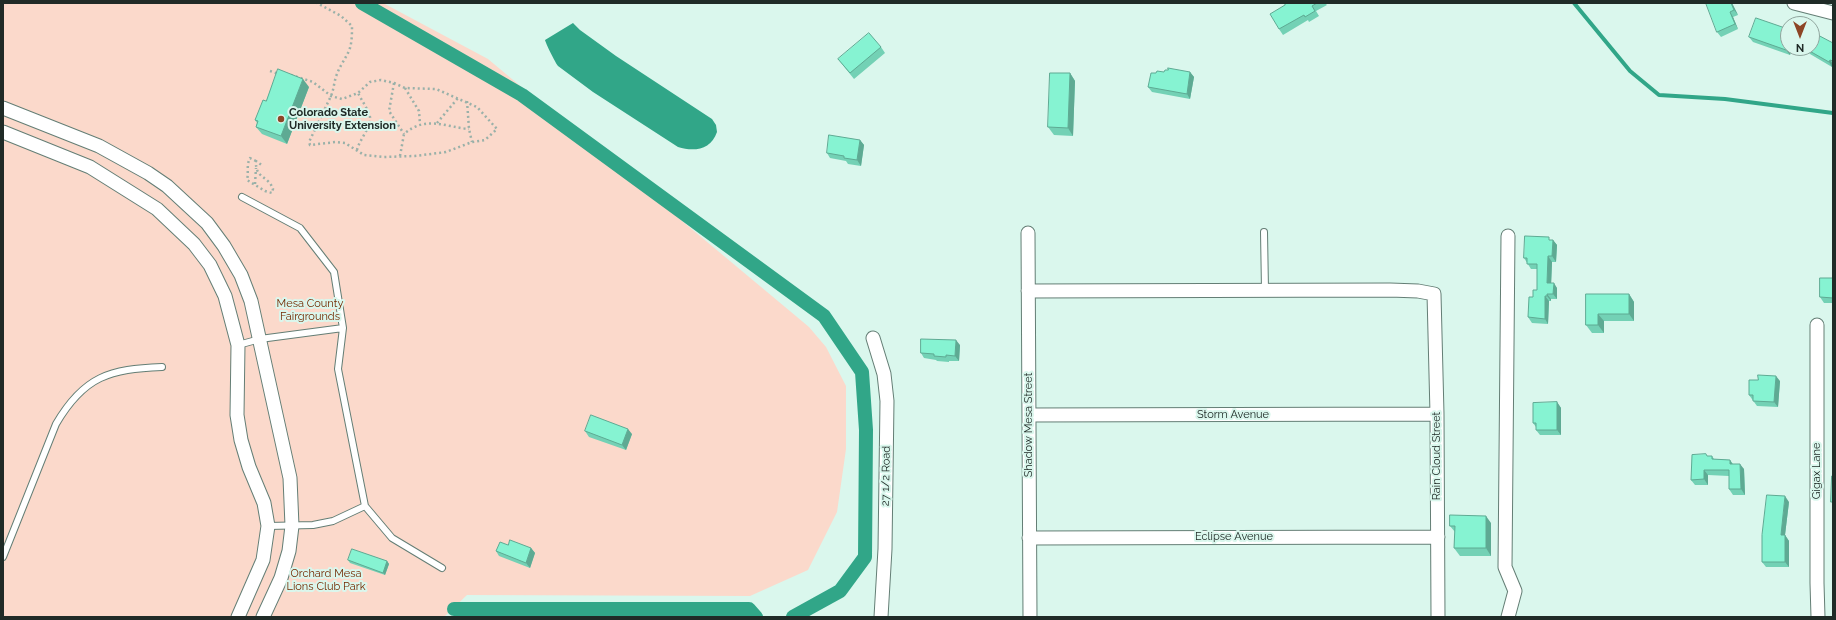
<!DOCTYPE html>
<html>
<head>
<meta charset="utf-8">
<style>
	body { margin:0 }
	#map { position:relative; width:1836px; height:620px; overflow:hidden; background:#daf7ed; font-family:Raleway,sans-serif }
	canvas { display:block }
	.frame { position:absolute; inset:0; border:4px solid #202b27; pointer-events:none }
	.north { position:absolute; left:1780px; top:16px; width:40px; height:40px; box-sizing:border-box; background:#daf7ed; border:1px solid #90a59e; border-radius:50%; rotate:180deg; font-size:11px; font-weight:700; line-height:16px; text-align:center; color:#202b27 }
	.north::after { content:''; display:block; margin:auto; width:14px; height:18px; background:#8d4525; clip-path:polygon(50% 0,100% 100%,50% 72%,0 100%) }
</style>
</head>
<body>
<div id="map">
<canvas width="1836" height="620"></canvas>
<div class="frame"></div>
<div class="north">N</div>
</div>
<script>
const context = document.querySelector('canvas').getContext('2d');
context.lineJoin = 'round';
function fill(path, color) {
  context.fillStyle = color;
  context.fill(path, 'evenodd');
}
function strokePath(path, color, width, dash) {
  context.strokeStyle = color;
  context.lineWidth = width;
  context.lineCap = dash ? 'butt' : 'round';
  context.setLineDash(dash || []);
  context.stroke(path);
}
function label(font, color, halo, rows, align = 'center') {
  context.font = font + ' Raleway,sans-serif';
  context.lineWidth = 4;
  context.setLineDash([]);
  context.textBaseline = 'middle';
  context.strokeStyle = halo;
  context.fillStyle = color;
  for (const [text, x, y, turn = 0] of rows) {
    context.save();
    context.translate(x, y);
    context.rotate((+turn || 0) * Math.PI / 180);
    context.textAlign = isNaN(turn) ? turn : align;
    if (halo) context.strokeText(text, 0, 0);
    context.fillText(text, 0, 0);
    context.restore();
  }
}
fill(new Path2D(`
	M3,3h380l105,56 321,268 17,20 20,39v63l-9,63 -29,58 -58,26 -283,-1 -23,22h-441z`), '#fbd9cb');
fill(new Path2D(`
	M573,23l7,7 36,26 96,63 4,6 1,7c-6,18 -23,20 -39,15l-85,-55 -35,-26c-3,-4 -12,-22 -13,-26z`), '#31a688');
strokePath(new Path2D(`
	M1574,3l56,68 29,24 66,4 108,14`), '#31a688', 4);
strokePath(new Path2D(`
	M362,3l160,92 302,221 38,56 4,58 -1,127 -25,34 -47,26
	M454,609h295l7,8`), '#31a688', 14);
const lane = new Path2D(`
	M242,197l58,31 34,44 9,56 -5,41 27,137 27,32 50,30
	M1264,232l1,58
	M238,345l22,-6 83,-11
	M268,526l45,-1 20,-4 32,-15
	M3,557l53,-133c28,-48 54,-55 106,-57`);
const street = new Path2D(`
	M1794,3l39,10
	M3,108l96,38 49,27 19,13 40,37 17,23 17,29 10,26 39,177 2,48 -3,25 -8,27 -18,39
	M3,132l87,35 67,42 37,35 16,21 15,31 13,49 -1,70 4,25 8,27 15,36 4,23 -5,34 -25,57
	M1028,233l2,384
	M1028,291l362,-1 28,1 16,3 3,120 1,203
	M1817,325v258l1,34
	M873,338l11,36 3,27 -2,148 -4,68
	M1029,415l408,-1
	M1029,538l409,-1
	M1508,617l7,-26 -10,-24 3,-331`);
strokePath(lane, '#647e75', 8);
strokePath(street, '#647e75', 15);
strokePath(new Path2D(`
	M270,71l9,3
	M291,75l22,7 18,14 11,3 16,-6 12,-11 11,-2 13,3 11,5 31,1 41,18 20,22 -12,11 -13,2 -26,10 -31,4 -32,1 -19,-2 -19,-12 -9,-1 -26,3 -1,-3 22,-46c3,-7 3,-15 6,-22 3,-9 10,-17 13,-26 2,-7 2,-15 2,-22l-11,-10 -24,-13
	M394,83l-5,28 15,23
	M405,88l14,23 1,13
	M467,101l2,28 3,13
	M437,123l21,-25
	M357,150c2,-10 15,-24 13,-33 -2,-8 -8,-16 -12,-24
	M400,156l4,-22c22,-19 41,-7 65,-5
	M256,161l-6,-3c-4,8 -1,14 -3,22l18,11 7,2 1,-4c-5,-14 -18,-10 -17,-28l7,5
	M255,184l1,-16`), '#9ab1a9', 2.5, [2, 3]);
strokePath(lane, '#fff', 6);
strokePath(street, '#fff', 13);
fill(new Path2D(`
	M1284,3h41l2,2 -11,6 3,5 -10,6 -1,-2 -25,15 -4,-6 6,-24z
	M1732,3l6,12 -5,2 5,12 -17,8 -4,-5z
	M1749,37l39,11h4l-2,7 -37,-13z
	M1833,43v23l-1,1 -22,-13 -4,-5z
	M881,47l4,6 -31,26 -16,-20z
	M1164,72h26l4,5 -4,22 -38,-7 -4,-5 8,-14z
	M1070,73l5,8 -2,55 -19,-1 -6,-8z
	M309,87l-22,57 -25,-10 -6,-7 1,-4 -2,-3 11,-19z
	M860,140l4,5 -3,21 -13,-2 -2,-3 -16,-3 -3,-5z
	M1551,240h2l4,5 -1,17h-4l-1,21 6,5v11h-6v2h-2l-1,23 -16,-1 -4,-6 5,-20 4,-7v-21h-6l-7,-11z
	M1833,278v25h-9l-4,-6z
	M1586,294h43l5,8v19h-30v12h-12l-6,-8z
	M960,345l-1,16h-10v1l-12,-1 -1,-1 -12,-2 -3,-5z
	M1780,381l-2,26 -21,-1 -8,-11z
	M1557,402l4,6v27h-21l-4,-5v-3l-3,-4z
	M585,431l47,3 -6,16 -37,-13z
	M1708,456h4l2,3 16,1 3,4 11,5 1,26h-12l-4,-6v-13l-21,-1v10h-13l-4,-5z
	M1789,502l-4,33 4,6v26h-23l-4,-5z
	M1491,523v33h-31l-6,-8 1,-16 -5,-6z
	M508,545l23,3 4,5 -5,15 -31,-12 -3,-5z
	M348,560l39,1 2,3 -4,11 -35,-12z`), '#73d1b5');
fill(new Path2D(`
	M1731,3h1l6,12 -4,-5z
	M1730,12l3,5 5,12 -3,-5z
	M1788,44v4h4l-2,7 -4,-5z
	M1830,60l3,4 -1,3 -3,-5z
	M1190,72l4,5 -4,22 -3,-5z
	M1070,73l5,8 -2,55 -5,-8z
	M303,79l6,8 -22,57 -6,-8z
	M860,140l4,5 -3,21 -4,-6z
	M1553,240l4,5 -1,17 -4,-6z
	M1548,256l4,6 -1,26 -4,-5z
	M1554,283l3,5v11l-4,-5z
	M1547,294l4,5v2l-4,-5z
	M1629,294l5,8v19l-5,-7z
	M1545,296l4,5 -1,23 -3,-5z
	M1598,314l6,7v12l-6,-8z
	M956,340l4,5 -1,16 -4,-5z
	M1776,376l4,5 -2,26 -4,-5z
	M1557,402l4,6v27l-4,-5z
	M628,429l4,5 -6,16 -4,-5z
	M1730,460l3,5 -3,-1z
	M1740,464l4,5 1,26 -4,-6z
	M1704,470l4,5v10l-4,-6z
	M1785,496l4,6 -4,33 4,6v26l-4,-5 -4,-27z
	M1486,516l5,7v33l-5,-8z
	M531,548l4,5 -5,15 -4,-5z
	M387,561l2,3 -4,11 -2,-2z`), '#5eaa93');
const building = new Path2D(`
	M1284,3h33l-5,3 3,5 -10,6 -1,-2 -25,14 -9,-15 15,-9z
	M1706,3h25l3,7 -4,2 5,12 -18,8z
	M1756,18l32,11v15l-2,6 -37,-13z
	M869,33l12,14 -31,26 -12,-14z
	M1814,33l19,10v18l-3,-1 -1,2 -23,-13 1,-1h5v-11z
	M1168,68l22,4 -3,22 -39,-7 3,-14h5l1,-2 7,1 1,-2h3z
	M278,69l25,10 -22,57 -25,-9 2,-6 -3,-1 8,-20 3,1z
	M1050,73h20l-2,55 -20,-1z
	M829,135l31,5 -3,20 -13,-2v-2l-17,-3z
	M1525,236l24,1v3h4l-1,16h-4l-1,27h7l-1,11h-6v2h-2v23l-17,-2 1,-20h4v-7h4v-26h-10v-6h-3z
	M1820,278h13v20l-13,-1z
	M1586,294h43v20h-31v11h-12z
	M921,339l35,1 -1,16 -9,-1v2l-12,-1v-2l-13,-1z
	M1758,375l18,1 -2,26 -21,-1v-6h-4v-15h9z
	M1557,402v28h-21v-7h-3v-20z
	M591,415l37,14 -6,16 -37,-14z
	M1706,454l1,2h5v3l18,1v4h10l1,25h-12v-19h-25v9l-13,1 1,-25z
	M1832,476h1v26h-2z
	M1767,495l18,1 -4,39h4v27h-23v-27z
	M1450,515l36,1v32h-32l1,-22h-5z
	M510,540l21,8 -5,15 -30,-12 4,-9 8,3z
	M352,549l35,12 -4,12 -35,-13z`);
fill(building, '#86f3d2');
strokePath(building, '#5eaa93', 1);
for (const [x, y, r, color] of [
	[281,119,4,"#8d4525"]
]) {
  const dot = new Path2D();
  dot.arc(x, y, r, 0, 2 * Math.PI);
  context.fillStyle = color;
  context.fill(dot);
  strokePath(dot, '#daf7ed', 1.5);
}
label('bold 11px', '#202b27', '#daf7ed', [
	["Colorado State",289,113],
	["University Extension",289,126]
], 'left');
label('11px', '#732900', '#daf7ed', [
	["Mesa County",310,304],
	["Fairgrounds",310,317],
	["Orchard Mesa",326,574],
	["Lions Club Park",326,587]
]);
label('11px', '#202b27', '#daf7ed', [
	["Storm Avenue",1233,415],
	["Shadow Mesa Street",1029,425,-90],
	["Rain Cloud Street",1437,456,-90],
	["Gigax Lane",1817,471,-90],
	["27 1/2 Road",886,476,-89],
	["Eclipse Avenue",1234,537]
]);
</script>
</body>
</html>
